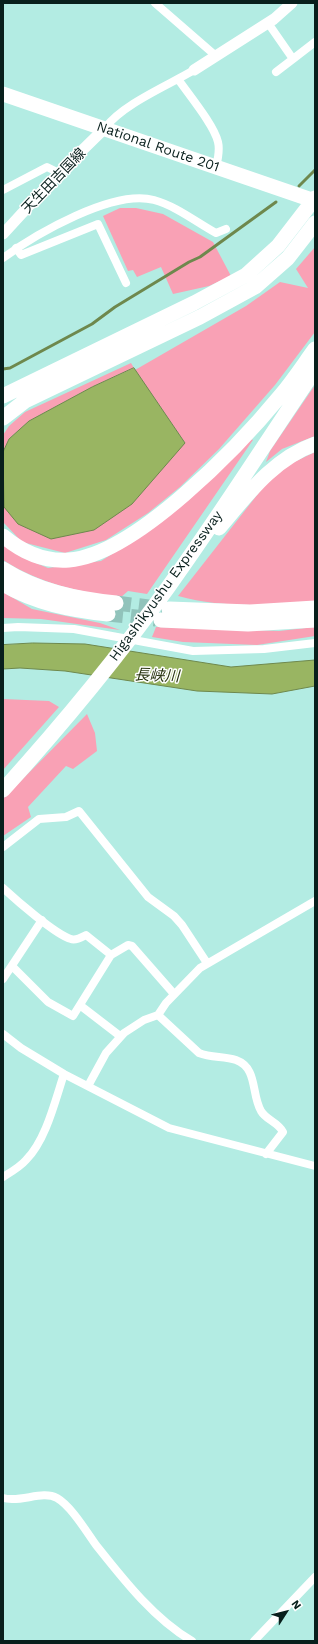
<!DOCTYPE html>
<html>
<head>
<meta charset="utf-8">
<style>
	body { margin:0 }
	#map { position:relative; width:318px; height:1644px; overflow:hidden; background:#b3ece3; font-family:"Work Sans",sans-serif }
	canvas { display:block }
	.frame { position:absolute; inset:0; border:4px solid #081f1c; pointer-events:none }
	.north { position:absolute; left:266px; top:1592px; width:40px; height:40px; -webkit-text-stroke:3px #fff; paint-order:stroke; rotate:54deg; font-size:11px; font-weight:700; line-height:16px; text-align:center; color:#081f1c }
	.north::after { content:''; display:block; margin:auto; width:14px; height:18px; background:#081f1c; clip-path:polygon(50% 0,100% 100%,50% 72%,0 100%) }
</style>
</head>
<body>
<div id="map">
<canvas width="318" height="1644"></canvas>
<div class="frame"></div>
<div class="north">N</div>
</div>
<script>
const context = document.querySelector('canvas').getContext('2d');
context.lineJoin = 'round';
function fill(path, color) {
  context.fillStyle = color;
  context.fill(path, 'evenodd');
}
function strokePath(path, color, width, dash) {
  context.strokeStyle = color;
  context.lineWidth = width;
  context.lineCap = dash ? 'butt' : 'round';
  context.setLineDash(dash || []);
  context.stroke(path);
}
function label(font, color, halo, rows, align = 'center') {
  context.font = font + ' "Work Sans","Noto Sans JP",sans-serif';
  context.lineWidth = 3;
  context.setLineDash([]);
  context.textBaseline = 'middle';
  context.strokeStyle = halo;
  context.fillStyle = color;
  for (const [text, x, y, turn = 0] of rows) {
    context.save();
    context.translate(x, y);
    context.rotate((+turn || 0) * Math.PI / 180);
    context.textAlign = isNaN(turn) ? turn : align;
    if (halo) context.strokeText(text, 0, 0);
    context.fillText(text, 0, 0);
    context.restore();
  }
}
fill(new Path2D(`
	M120,208h16l27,6 50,28 18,34 -22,10 -36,8 -12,-27 -24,10 -4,-7 -5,1 -25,-55z
	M315,247v85l-40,53 -56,64 -39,38 -32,26 -42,27 -41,13 -43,-11 -19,-20v-18l1,3 181,-64 -50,-73 111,-64 34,-24 28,6 -12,-19z
	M131,363l3,5 -42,19 -63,34 -20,18 -6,13v-17l6,-9 16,-14z
	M315,385v51l-33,13 -16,13 4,-11z
	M249,438l4,2 -106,154 -19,-3 -8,7c-42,-7 -80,-14 -117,-38v-15l18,12 27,11 53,-7 30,-19z
	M315,452v149c-45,5 -93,7 -137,-5l90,-115 20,-16z
	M3,592l29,17 68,14 20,7 -79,-11 -38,-1z
	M156,627l123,4 36,-4v9l-58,9 -74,-3 -31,-5z
	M3,699l46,2 10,6 -56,63z
	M87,714l8,19 2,18 -24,18 -7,-3 -38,41 3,10 -28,19v-37z`), '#f9a1b5');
const water = new Path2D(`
	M134,368l51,75 -53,61 -38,26 -43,9 -33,-15 -14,-17 -1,-55 6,-13 20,-18 63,-34z
	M33,643l52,1 146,23 84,-7v26l-43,8 -75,-3 -132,-20 -45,-3 -17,1v-24z`);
fill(water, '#99b562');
strokePath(water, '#6e884d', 1);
strokePath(new Path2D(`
	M299,186l16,-16
	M3,369l7,-1 82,-44 23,-17 74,-45 11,-5 76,-55`), '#6e884d', 3);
strokePath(new Path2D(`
	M116,603l49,6
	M108,614l48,5`), '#91c3bb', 15, [15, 8]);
strokePath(new Path2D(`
	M155,3l61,53
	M268,23l25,36 22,-17
	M276,72l17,-13
	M178,79c11,16 36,46 40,63 2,8 0,17 -2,25
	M105,128c18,-24 62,-42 89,-58
	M3,190l44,-23 12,6
	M16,248l5,7 77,-31 28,59
	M3,258c33,-24 110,-69 151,-58 22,6 42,22 62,33l10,-4
	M3,628l15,-1 56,2 119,22 71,-2 51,-6
	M3,847l36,-28 27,-2 13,-6 69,86 26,19 8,9 25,38
	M3,888c13,12 53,47 68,51 5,2 11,-2 15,-4l25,20
	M12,966l36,36 25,14 38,-61 17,-10 4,1 42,48
	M3,979l39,-59
	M81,1006l39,30
	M158,1015l41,38c12,5 25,3 37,7 22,8 15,34 25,51 5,9 17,11 22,21l-17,22
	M3,1034l18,14 43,26 105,54 146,38
	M88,1086l18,-33 18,-20 20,-13 14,-5 8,-12 34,-35 115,-67
	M3,1177c8,-5 17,-10 23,-17 20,-20 29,-59 38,-86
	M3,1498c18,5 39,-8 54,0 14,8 29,33 39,47 27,34 58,74 96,96
	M254,1641l61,-64`), '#fff', 8);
strokePath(new Path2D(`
	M194,70l80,-51 18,-16
	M3,234l56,-61 46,-45`), '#fff', 11);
strokePath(new Path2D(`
	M3,94l312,107
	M3,396l191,-93 52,-28 32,-29 37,-48
	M3,418l22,-17 175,-84 55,-30 33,-29 27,-35
	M219,528c28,-33 54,-69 96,-84
	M3,536c19,16 41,26 66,24 66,-5 171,-115 212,-165 12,-14 23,-31 34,-46
	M3,569c35,22 73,30 113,34
	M3,584c32,19 68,26 105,30
	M169,609l81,3 65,-4
	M161,620l87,4 67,-4
	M3,790c59,-65 115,-133 166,-204 51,-71 97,-144 146,-216`), '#fff', 15);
label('14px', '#081f1c', '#fff', [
	["National Route 201",158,147,19],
	["天生田吉国線",54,181,-46],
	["Higashikyushu Expressway",166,586,-54]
]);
label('italic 15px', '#283410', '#fff', [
	["長峡川",157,676,2]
]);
</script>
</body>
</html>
